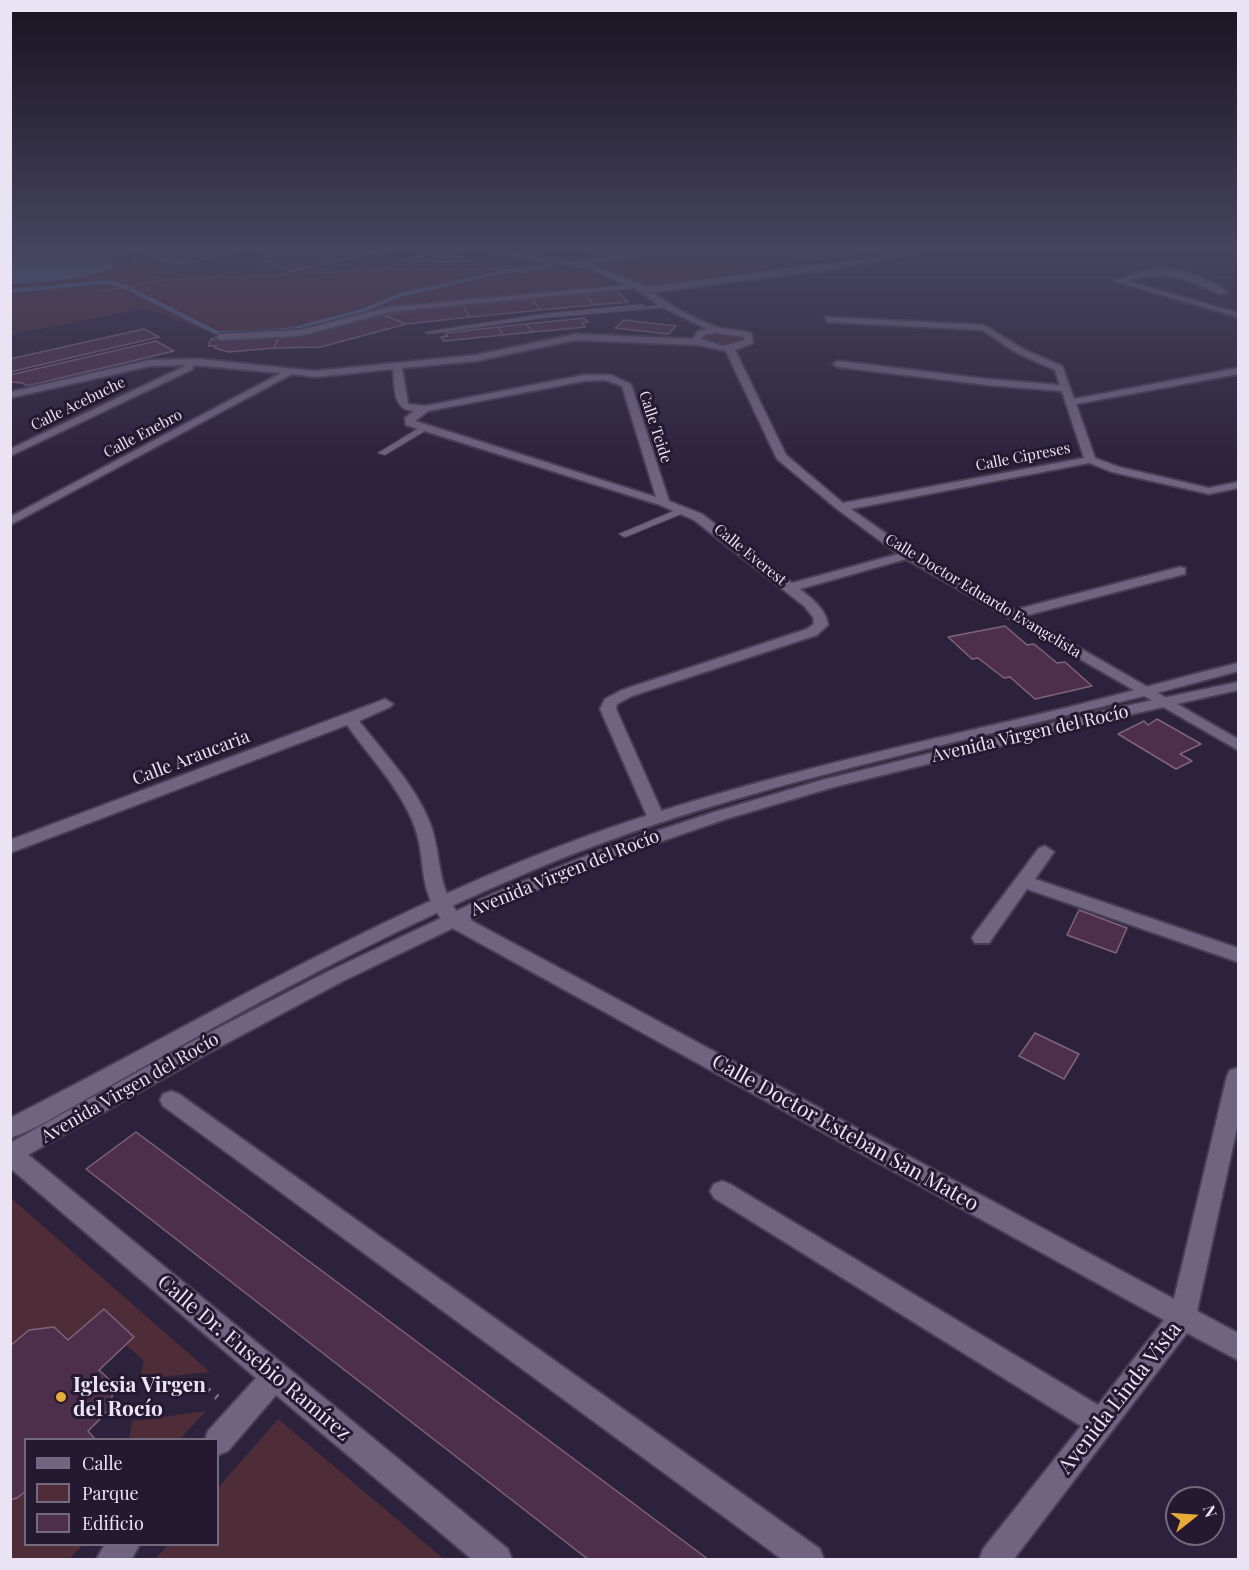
<!DOCTYPE html>
<html>
<head>
<meta charset="utf-8">
<style>
	body { margin:0 }
	#map { position:relative; width:1249px; height:1570px; overflow:hidden; background:#2d223b; font-family:"Playfair Display",serif }
	canvas { display:block }
	.frame { position:absolute; inset:0; border:12px solid #e9e3f3; pointer-events:none }
	.legend { position:absolute; left:24px; top:1438px; width:195px; height:108px; box-sizing:border-box; background:#241931; border:2px solid #736a7f; margin:0; padding:8px 10px; list-style:none; font-size:18px; color:#e9e3f3 }
	.legend li { display:flex; align-items:center; gap:12px; height:30px }
	.legend b { width:30px; border:2px solid #736a7f }
	.north { position:absolute; left:1165px; top:1486px; width:60px; height:60px; box-sizing:border-box; background:#241931; border:2px solid #736a7f; border-radius:50%; rotate:73deg; font-size:16px; font-weight:700; line-height:24px; text-align:center; color:#e9e3f3 }
	.north::after { content:''; display:block; margin:auto; width:21px; height:27px; background:#e8ab37; clip-path:polygon(50% 0,100% 100%,50% 72%,0 100%) }
</style>
</head>
<body>
<div id="map">
<canvas width="1249" height="1570"></canvas>
<div class="frame"></div>
<ul class="legend">
<li><b style="height:8px;background:#706481"></b>Calle</li>
<li><b style="height:16px;background:#4e2d38"></b>Parque</li>
<li><b style="height:16px;background:#4e2f4b"></b>Edificio</li>
</ul>
<div class="north">N</div>
</div>
<script>
const context = document.querySelector('canvas').getContext('2d');
context.lineJoin = 'round';
function fill(path, color) {
  context.fillStyle = color;
  context.fill(path, 'evenodd');
}
function strokePath(path, color, width, dash) {
  context.strokeStyle = color;
  context.lineWidth = width;
  context.lineCap = dash ? 'butt' : 'round';
  context.setLineDash(dash || []);
  context.stroke(path);
}
function label(font, color, halo, rows, align = 'center') {
  context.font = font + ' "Playfair Display",serif';
  context.lineWidth = 6;
  context.setLineDash([]);
  context.textBaseline = 'middle';
  context.strokeStyle = halo;
  context.fillStyle = color;
  for (const [text, x, y, turn = 0] of rows) {
    context.save();
    context.translate(x, y);
    context.rotate((+turn || 0) * Math.PI / 180);
    context.textAlign = isNaN(turn) ? turn : align;
    if (halo) context.strokeText(text, 0, 0);
    context.fillText(text, 0, 0);
    context.restore();
  }
}
fill(new Path2D(`
	M11,253h114l61,21 93,-1 102,-8h156l53,7 21,11 -227,25 -93,24 -73,3 -73,-27 -134,27z
	M586,253h40l8,4 14,-4h222l-223,33 -58,-22 9,-4z
	M714,333l27,3 2,4 -19,5 -19,-5 1,-4z
	M11,1198l199,174 -70,7 4,-18 -18,-16 8,-8 -30,-28 -36,31 -14,-13 -25,3 -18,16z
	M206,1411l-26,28h-51l3,-18z
	M278,1419l166,140h-289l13,-14 50,-1v-56z
	M25,1491l1,53 57,1 -14,14h-58l-1,-59 7,-2z`), '#4e2d38');
fill(new Path2D(`
	M44,253h49l25,11c-16,15 -84,19 -107,20v-25z`), '#4c6b8b');
strokePath(new Path2D(`
	M10,291l96,-9 20,5 91,46 43,-1 34,-3 68,-18 38,-16 106,-24 148,-18`), '#4c6b8b', 4);
const building = new Path2D(`
	M145,253h88l-46,10 -20,-2z
	M271,253h105l-85,18 -34,-14 16,-3z
	M434,253l10,3 11,-1 15,6 -34,1 -8,-3 -19,4 -7,-3z
	M617,291l11,11 -34,3 -10,-11z
	M584,294l10,11 -53,5 -10,-11z
	M531,299l10,11 -71,7 -8,-12z
	M462,305l8,12 -64,7 -23,-9z
	M381,314l25,10 -85,23 -47,1 5,-11h22z
	M584,318l4,4 -6,1 3,4 -52,5 -7,-8z
	M624,320l52,6 -8,8 -53,-6z
	M526,324l7,8 -30,3 -5,-8z
	M498,327l5,8 -59,6 -3,-4 6,-1 -2,-3z
	M144,329l15,8 -149,35v-13z
	M279,337l-5,11 -45,4 -14,-4 1,-2h-8l3,-7z
	M156,341l18,10 -147,35 -4,-3 -13,-1v-7z
	M1005,626l22,19 7,-1 23,19 8,-1 27,24 -57,13 -25,-22 -6,1 -26,-20 -6,1 -24,-22z
	M1157,719l44,25 -21,10 12,7 -16,8 -58,-35 26,-13 4,4z
	M1079,910l48,18 -11,25 -49,-18z
	M1035,1033l44,21 -15,25 -45,-23z
	M136,1132l573,428h-120l-503,-391z
	M104,1309l30,28 -35,33 15,14 -4,25 -22,22 8,9h-70v51l-9,7 -7,2v-154l19,-16 25,-3 14,13z`);
fill(building, '#4e2f4b');
strokePath(building, '#7f647b', 1.5);
const service = new Path2D(`
	M668,304l2,3 -127,11 -114,16 -4,-2 118,-18 99,-10 3,3z
	M422,426l4,3 -1,2 -40,24 -7,-2z
	M683,507l5,3 -2,2 -58,24 -4,1 -5,-3z`);
const minor = new Path2D(`
	M491,253h18l80,11 58,23 269,-34 -84,16 -179,23c17,14 40,26 61,34 11,4 25,4 37,7l2,10 -18,7 51,105 57,48 241,-45 -22,-67 -75,-6 -149,-18 -5,-3 5,-3 149,18 73,6 -5,-15 -38,-17 -35,-23 -154,-8 -3,-5 159,8 39,24 39,17 12,33 164,-31v6l-162,30 19,54 24,9 90,21 29,-6v6l-29,6 -97,-22 -23,-9 -238,46 61,43 102,58 166,-43 5,1v6l-161,42 214,123v11l-332,-191 -106,30c12,10 26,20 28,36l-11,10 -185,61 -15,8 -1,5 49,110 -9,5 -6,-1 -50,-114 5,-10 17,-9 185,-61 7,-5 -1,-7 -9,-11 -110,-86 -34,-15 -254,-80 -1,-7 9,-7c-22,-1 -19,-24 -21,-42l-78,8 -23,-3 -282,151v-8l271,-144 -88,-8v4l-183,87v-7l177,-84 -37,1 -140,32v-6l140,-32 49,-1 116,12 161,-16 100,-21 116,5 6,-8 9,-2 -49,-24 -23,-17 -245,24 -90,24 -80,4 -4,-3 4,-3 80,-4 90,-23 236,-22 -39,-17zM715,333l29,4 1,3 -22,6 -22,-7 3,-4zM576,340l122,5 28,6 51,108 60,50 61,45 -106,29 -90,-69 -33,-13 -38,-117 -20,-9h-27l-159,31 -17,-2 -6,-36 74,-7zM605,380l17,6 34,111 -241,-76 13,-10 156,-30z
	M1148,270c26,-3 58,6 79,22l-7,2c-33,-15 -58,-26 -94,-13l112,32v4l-124,-36z
	M385,699l8,5 -3,3 -31,14c25,32 56,64 71,102 12,32 6,64 29,91l715,385 53,-223 3,-6 8,-2v55l-41,188 41,22v27l-51,-27 -174,227h-34l4,-11 98,-123 -367,-228 -4,-7 4,-7 8,-3 8,3 368,221 66,-85 -719,-396c-31,-40 -16,-64 -33,-104 -15,-35 -43,-64 -65,-95l-337,128v-13z
	M1045,846l9,6 -19,27 203,69v14l-211,-73 -38,54h-14l-3,-5 3,-5 64,-85z
	M171,1091l8,3 641,455 4,11h-41l-620,-454 -3,-6 3,-6z
	M10,1146l10,2 488,401 4,11h-39l-197,-165 -48,56 -10,4v-15h-13l3,-9 48,-53 -246,-210z
	M105,1544h35l-9,16h-35z`);
const tertiary = new Path2D(`
	M1238,663v8c-238,67 -485,105 -714,203 -108,46 -213,99 -315,156 -43,24 -85,48 -128,72 -22,12 -46,28 -71,36v-20c181,-92 355,-197 545,-270 166,-64 338,-99 510,-140 58,-14 115,-31 173,-45z
	M1238,682v8l-136,31 -268,66 -108,32 -110,38 -111,46 -162,78 -133,71 -200,113v-22l185,-103 134,-69 163,-77 111,-45 111,-37 108,-32 280,-69z`);
strokePath(service, '#493f54', 2);
strokePath(minor, '#493f54', 4);
strokePath(tertiary, '#493f54', 4);
strokePath(new Path2D(`
	M120,253l14,5 1,6 18,12 17,4 227,-11h95
	M141,253l24,9 32,4
	M237,257l45,15 42,-3 66,-16
	M218,261l-3,-3 23,-5
	M495,268l33,4 -36,-3z
	M98,292l67,-12`), '#837a8f', 2, [1, 2]);
strokePath(new Path2D(`
	M208,1390l14,11`), '#837a8f', 6, [2, 8]);
fill(service, '#706481');
fill(minor, '#706481');
fill(tertiary, '#706481');
const sky = context.createLinearGradient(0, 0, 0, 473);
sky.addColorStop(0, '#191320');
sky.addColorStop(0.53, '#464460');
sky.addColorStop(1, '#46446000');
context.fillStyle = sky;
context.fillRect(0, 0, 1249, 473);
for (const [x, y, r, color] of [
	[61,1397,6,"#e8ab37"]
]) {
  const dot = new Path2D();
  dot.arc(x, y, r, 0, 2 * Math.PI);
  context.fillStyle = color;
  context.fill(dot);
  strokePath(dot, '#241931', 2);
}
label('15px', '#e9e3f3', '#241931', [
	["Calle Acebuche",78,404,-26],
	["Calle Teide",655,427,72],
	["Calle Enebro",143,434,-28],
	["Calle Cipreses",1023,457,-11],
	["Calle Everest",750,555,39],
	["Calle Doctor Eduardo Evangelista",983,596,31]
]);
label('18px', '#e9e3f3', '#241931', [
	["Avenida Virgen del Rocío",1030,734,-13],
	["Calle Araucaria",191,758,-21],
	["Avenida Virgen del Rocío",565,873,-22],
	["Avenida Virgen del Rocío",130,1088,-30]
]);
label('21px', '#e9e3f3', '#241931', [
	["Calle Doctor Esteban San Mateo",845,1133,29],
	["Calle Dr. Eusebio Ramírez",254,1358,40],
	["Avenida Linda Vista",1120,1398,-52]
]);
label('bold 21px', '#e9e3f3', '#241931', [
	["Iglesia Virgen",73,1385],
	["del Rocío",73,1409]
], 'left');
</script>
</body>
</html>
